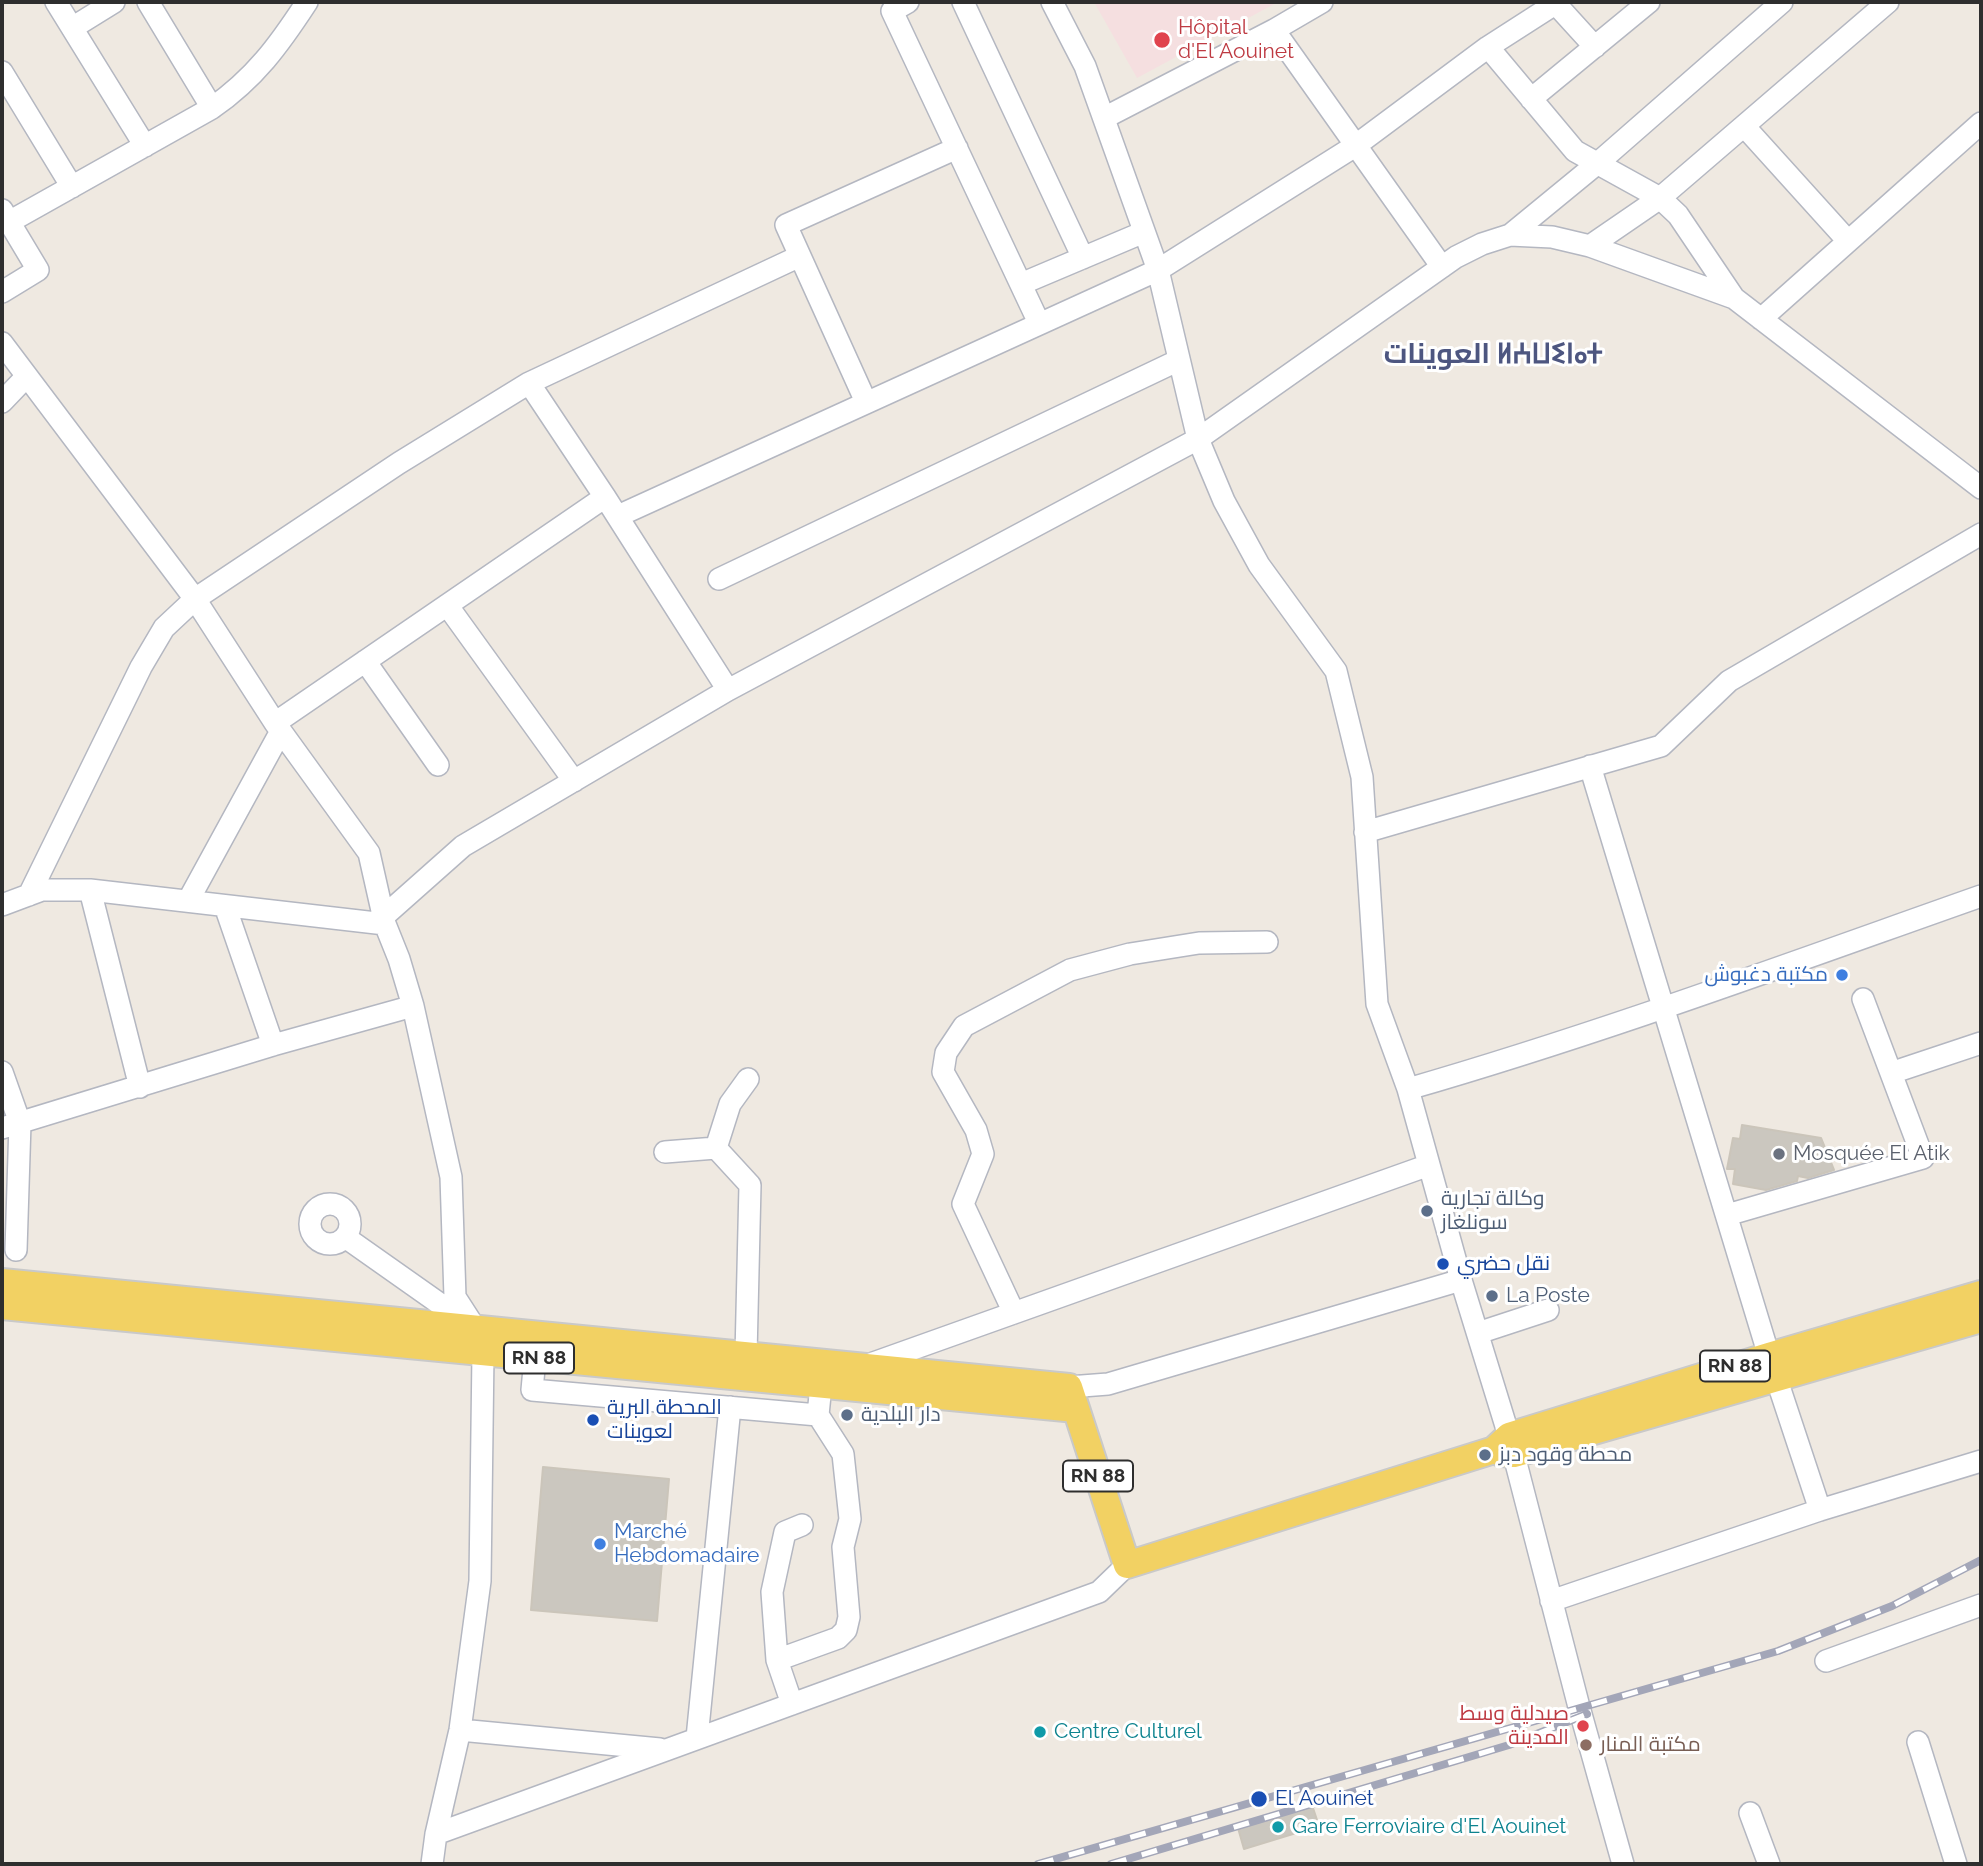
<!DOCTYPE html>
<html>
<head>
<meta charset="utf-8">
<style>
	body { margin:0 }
	#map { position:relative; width:1983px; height:1866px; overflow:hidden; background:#efe9e1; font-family:Raleway,sans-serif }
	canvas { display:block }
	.frame { position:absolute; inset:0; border:4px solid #2e2e2e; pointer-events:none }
</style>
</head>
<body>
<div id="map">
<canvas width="1983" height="1866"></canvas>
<div class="frame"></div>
</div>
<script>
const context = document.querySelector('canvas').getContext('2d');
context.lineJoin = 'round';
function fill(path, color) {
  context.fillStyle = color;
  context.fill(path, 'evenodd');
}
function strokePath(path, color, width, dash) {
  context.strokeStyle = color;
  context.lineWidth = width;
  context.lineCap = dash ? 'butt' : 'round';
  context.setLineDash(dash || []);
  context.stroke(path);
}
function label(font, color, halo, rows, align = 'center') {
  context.font = font + ' Raleway,Cairo,"Noto Sans Tifinagh",sans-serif';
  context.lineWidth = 6;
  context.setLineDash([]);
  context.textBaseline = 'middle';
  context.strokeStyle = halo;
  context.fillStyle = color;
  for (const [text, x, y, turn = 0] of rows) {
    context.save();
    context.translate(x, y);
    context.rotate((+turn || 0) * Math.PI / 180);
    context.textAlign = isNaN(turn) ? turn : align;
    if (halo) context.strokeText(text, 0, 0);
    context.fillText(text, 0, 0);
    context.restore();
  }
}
fill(new Path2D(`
	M1094,2h184l-141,76z`), '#f5dfe0');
const building = new Path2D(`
	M1742,1125l79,13 13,32 -26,8 -10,-2 -1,5 -31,9 -33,-6 2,-15h-8l6,-31 7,1z
	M543,1467l126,12 -12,142 -126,-11z
	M1312,1805l7,21 -75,23 -6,-21z`);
fill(building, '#cbc7bf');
strokePath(building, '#cbc5ba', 2);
const minor = new Path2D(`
	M56,2l89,144
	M148,2l64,106
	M908,2l-16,9 147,312
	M963,2l120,256
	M1052,2l33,64 73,204 40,169 26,62 35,64 77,106 26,106 15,227 31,85 53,191 48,156 70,271 44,157
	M1554,2l41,45
	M72,28l42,-26
	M1274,30l168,237
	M1488,47l87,104 85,47 18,17 56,83
	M2,72l70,115
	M1531,99l118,-97
	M1104,118l170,-88 48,-28
	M1744,126l104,115
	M9,222l203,-114c43,-30 67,-63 95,-106
	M1510,235l89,-73 183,-160
	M1590,246l70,-48 228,-196
	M1021,284l123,-52
	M2,292l36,-22 -36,-60
	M1761,319l220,-196
	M2,343l193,256 80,124 94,130 16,71 14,35 14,47 38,171 4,120 20,31 8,25 -3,228 -20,149 -24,104 -4,30
	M529,383l76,114 123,193
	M2,402l24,-25
	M866,402l-80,-177 171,-77
	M618,516l540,-246 197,-124 133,-99 67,-43
	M719,579l460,-219
	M447,605l127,176
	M365,661l73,104
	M275,723l330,-226
	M1590,766l179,590 51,154
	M1365,832l296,-86 68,-65 252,-147
	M90,890l50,197
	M29,895l112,-228 23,-39 31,-29 204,-136 130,-80 271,-127
	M188,901l93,-170
	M2,905l40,-15h48l295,34
	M225,906l48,139
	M383,917l80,-71 265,-156 470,-251 258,-182 26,-13 28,-9 42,2 38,9 144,52 247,190
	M2,1072l18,51 -4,127
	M1891,1073l90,-30
	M1408,1089c194,-56 383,-126 573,-193
	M2,1128l271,-83 140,-39
	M716,1148l14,-44 18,-25
	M665,1152l51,-4 34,37 -4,170
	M310 1224a20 20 0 1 1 40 0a20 20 0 1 1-40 0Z
	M1727,1215l196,-57 -60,-159
	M345,1237l122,86
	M1014,1313l-51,-109 20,-50 -7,-24 -33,-58 3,-19 18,-27 106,-56 60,-16 69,-11 68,-1
	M1478,1333l70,-23
	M535,1358l-3,32 286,25 3,-30
	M865,1366l564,-201
	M1069,1387l39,-3 353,-104
	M1551,1601l269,-91 161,-49
	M777,1660l61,-22 8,-8 3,-13 -6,-70 7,-28 -7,-65 -25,-39
	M1826,1661l155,-56
	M792,1704l-15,-44 -5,-68 13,-60 17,-7
	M460,1730l200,19
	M697,1738l33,-331
	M1918,1742l38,122
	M1750,1813l19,51
	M436,1834l663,-242 28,-27`);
const major = new Path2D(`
	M2,1282l1067,105 58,178 367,-115 15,-14 260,-80 212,-62
	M2,1306l1074,103
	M1494,1450l7,3 13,1 467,-135`);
strokePath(minor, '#b4b7c1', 24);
strokePath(major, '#c9c9c9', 30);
strokePath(minor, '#fff', 21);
strokePath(major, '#f2d163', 26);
const rail = new Path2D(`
	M1038,1864l740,-213 114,-45 89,-46
	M1111,1864l398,-119 78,-31`);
strokePath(rail, '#a3a6b8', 8);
strokePath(rail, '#fff', 5, [16]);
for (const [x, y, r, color] of [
	[1162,40,9,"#e0444e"],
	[1842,975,7,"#3f7fe0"],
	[1779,1154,7,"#6b7280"],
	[1427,1211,7,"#5c6f8a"],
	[1443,1264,7,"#1a4fb4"],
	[1492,1296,7,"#5c6f8a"],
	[847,1415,7,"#5c6f8a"],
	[593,1420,7,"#1a4fb4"],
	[1485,1455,7,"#5c6f8a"],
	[600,1544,7,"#3f7fe0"],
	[1583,1726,7,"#e0444e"],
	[1040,1732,7,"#0f9aa8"],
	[1586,1745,7,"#8d6e63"],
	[1259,1799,9,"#1a4fb4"],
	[1278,1827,7,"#0f9aa8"]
]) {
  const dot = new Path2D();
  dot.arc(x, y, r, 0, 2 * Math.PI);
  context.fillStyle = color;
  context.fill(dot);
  strokePath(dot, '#fff', 2.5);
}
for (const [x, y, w] of [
	[539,1358,70],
	[1735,1366,70],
	[1098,1476,70]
]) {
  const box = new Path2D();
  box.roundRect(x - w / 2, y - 15.5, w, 31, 5);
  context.fillStyle = '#fff';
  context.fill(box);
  strokePath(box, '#2e2e2e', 2);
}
label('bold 19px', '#2e2e2e', null, [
	["RN 88",539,1358],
	["RN 88",1735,1366],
	["RN 88",1098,1476]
]);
label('21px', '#be3a42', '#fff', [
	["Hôpital",1178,28],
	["d'El Aouinet",1178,52],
	["صيدلية وسط",1569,1714,"right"],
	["المدينة",1569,1738,"right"]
], 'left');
label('21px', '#366cbe', '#fff', [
	["مكتبة دغبوش",1828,975],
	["Marché",614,1532,"left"],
	["Hebdomadaire",614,1556,"left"]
], 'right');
label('21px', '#5b616d', '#fff', [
	["Mosquée El Atik",1793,1154]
], 'left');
label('21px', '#4e5e75', '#fff', [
	["وكالة تجارية",1441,1199],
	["سونلغاز",1441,1223],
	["La Poste",1506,1296],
	["دار البلدية",861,1415],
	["محطة وقود دبز",1499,1455]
], 'left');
label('21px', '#164399', '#fff', [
	["نقل حضري",1457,1264],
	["المحطة البرية",607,1408],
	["لعوينات",607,1432],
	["El Aouinet",1275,1799]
], 'left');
label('21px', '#0d838f', '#fff', [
	["Centre Culturel",1054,1732],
	["Gare Ferroviaire d'El Aouinet",1292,1827]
], 'left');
label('21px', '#785e54', '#fff', [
	["مكتبة المنار",1600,1745]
], 'left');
label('bold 28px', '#4d5680', '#fff', [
	["العوينات ⵍⵄⵡⵉⵏⴰⵜ",1493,355]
]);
</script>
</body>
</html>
